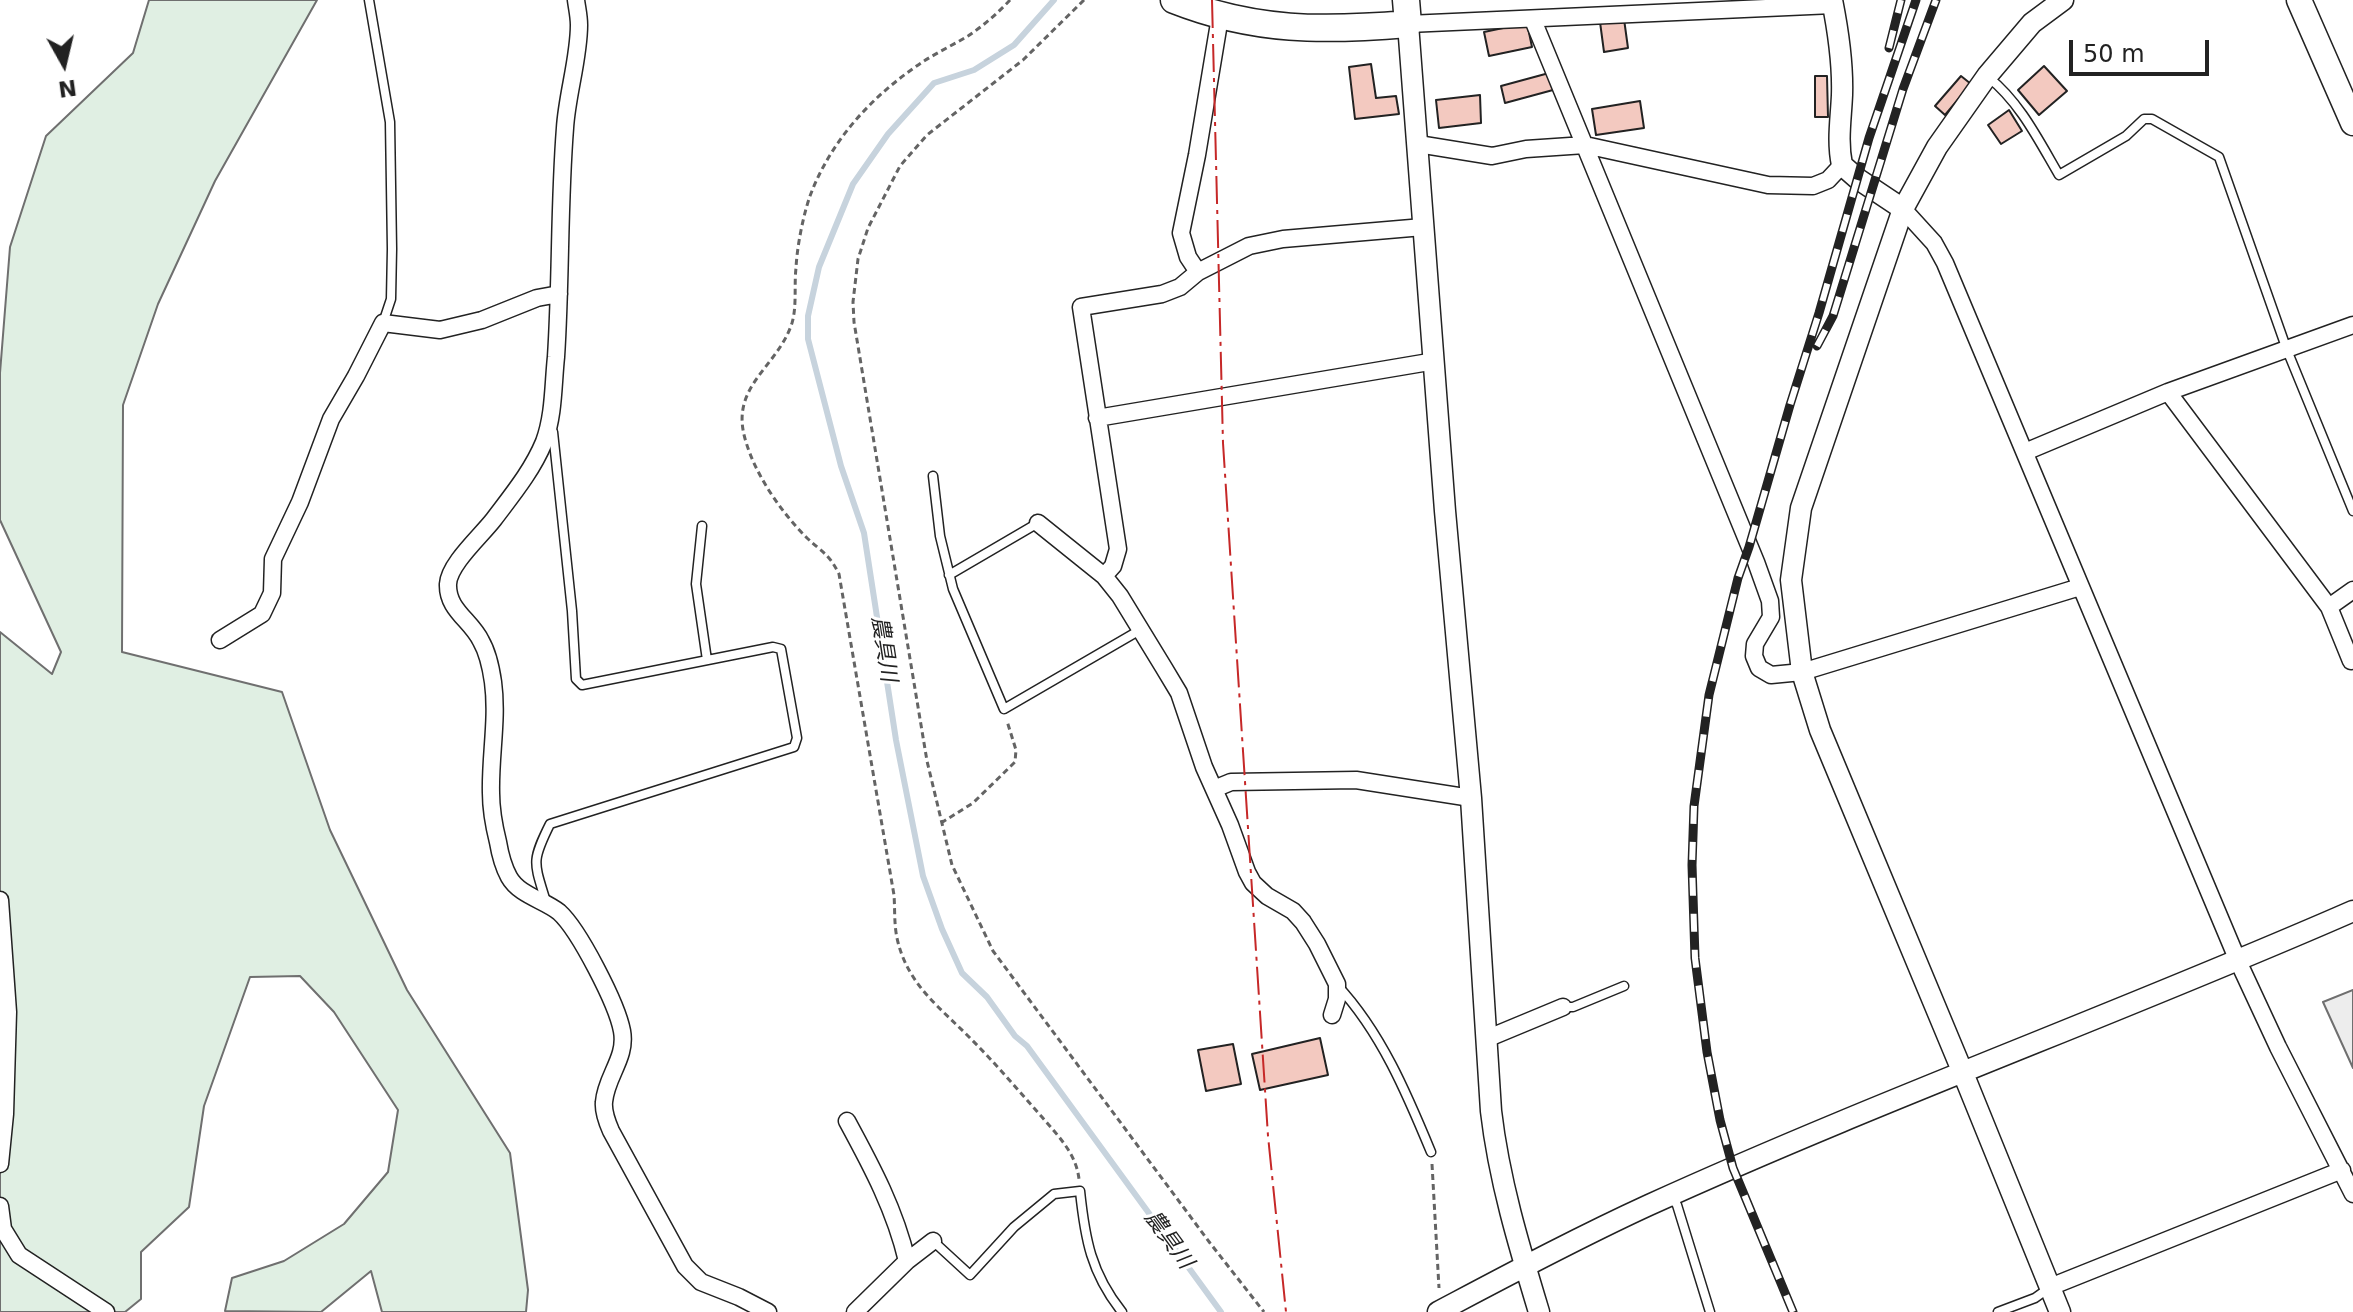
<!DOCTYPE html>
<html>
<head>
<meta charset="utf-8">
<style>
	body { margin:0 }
	#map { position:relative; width:2353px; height:1312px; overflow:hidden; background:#fff; font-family:"DejaVu Sans",sans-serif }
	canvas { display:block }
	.north { position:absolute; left:24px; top:24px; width:80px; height:80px; -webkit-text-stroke:6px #fff; paint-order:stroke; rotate:172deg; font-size:22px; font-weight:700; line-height:32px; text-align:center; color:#222 }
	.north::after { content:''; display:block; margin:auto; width:28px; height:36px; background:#222; clip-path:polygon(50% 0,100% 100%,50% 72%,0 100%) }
	.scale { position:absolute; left:2069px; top:40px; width:140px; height:36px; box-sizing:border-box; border:4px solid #222; border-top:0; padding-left:10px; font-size:24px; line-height:28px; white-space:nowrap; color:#222; -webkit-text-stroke:6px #fff; paint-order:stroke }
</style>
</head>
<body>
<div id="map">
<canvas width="2353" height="1312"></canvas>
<div class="north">N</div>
<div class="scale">50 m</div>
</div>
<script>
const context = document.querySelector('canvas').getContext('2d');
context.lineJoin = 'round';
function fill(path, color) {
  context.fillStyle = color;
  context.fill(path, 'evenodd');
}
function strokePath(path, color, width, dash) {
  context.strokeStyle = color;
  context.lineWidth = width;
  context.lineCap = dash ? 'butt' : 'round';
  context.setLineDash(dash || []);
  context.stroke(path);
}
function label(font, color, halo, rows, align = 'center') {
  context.font = font + ' "DejaVu Sans","Noto Sans JP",sans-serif';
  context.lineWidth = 6;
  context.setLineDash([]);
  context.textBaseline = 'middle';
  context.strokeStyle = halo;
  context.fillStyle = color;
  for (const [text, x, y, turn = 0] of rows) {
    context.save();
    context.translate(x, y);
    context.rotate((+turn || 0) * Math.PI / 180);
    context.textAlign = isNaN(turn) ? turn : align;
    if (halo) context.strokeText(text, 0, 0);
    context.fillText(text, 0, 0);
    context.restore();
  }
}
const green = new Path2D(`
	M149,0h168l-102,181 -57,123 -35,101 -1,247 160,40 48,138 77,160 103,163 18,137 -2,22h-144l-11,-41 -50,41 -96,-1 7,-33 52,-17 60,-37 44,-52 10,-62 -64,-98 -34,-36 -50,1 -46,129 -15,101 -48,45v47l-16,13h-125v-680l52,42 9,-22 -61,-132v-147l10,-126 36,-111 87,-83z`);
fill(green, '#e0efe3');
strokePath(green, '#6f6f6f', 2);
const parking = new Path2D(`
	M2353,990v78l-30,-66z`);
fill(parking, '#ededed');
strokePath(parking, '#6f6f6f', 2);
strokePath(new Path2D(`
	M1054,0l-40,45 -40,25 -40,13 -46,51 -35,50 -34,83 -11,49v23l33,127 23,67 32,207 27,136 19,53 20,44 25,24 28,39 12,10 194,266`), '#c7d3dd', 6);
const building = new Path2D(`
	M1624,19l4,29 -24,4 -4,-30z
	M1527,23l5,24 -43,9 -5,-24z
	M1371,64l5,34 20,-2 3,18 -44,5 -6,-52z
	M2044,66l23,25 -28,24 -21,-25z
	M1549,73l4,17 -48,13 -4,-17z
	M1815,76h12l1,41h-13z
	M1961,76l10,8 -26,31 -10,-9z
	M1480,95l1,28 -42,5 -3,-28z
	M1640,101l4,27 -48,7 -4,-26z
	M2009,110l13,21 -21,13 -13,-19z
	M1320,1038l8,37 -68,15 -8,-36z
	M1233,1044l8,40 -35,7 -8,-41z`);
fill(building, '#f3c9c0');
strokePath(building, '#222', 2);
const service = new Path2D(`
	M369,0l21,122 2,127 -1,50 -8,24
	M1988,77c32,25 51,64 71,98l67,-39 18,-17h8l67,38 68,193 66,161
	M933,476l7,60 13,53 51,120 136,-79
	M702,526l-6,58 11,76
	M949,575l89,-52
	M546,902c-12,-40 -15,-40 4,-78l244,-77 3,-9 -16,-89 -8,-2 -191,38 -6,-6 -4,-68 -19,-179
	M1337,985c44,47 70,109 94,167
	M1563,1007h10l51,-21
	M1671,1196l6,9 33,107
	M933,1241l37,34 44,-48 40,-33 26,-3c5,48 11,82 42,121
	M1998,1312l37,-14 14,-10`);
const minor = new Path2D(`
	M576,0c1,8 3,16 3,25 0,33 -12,70 -14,103 -6,76 -4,153 -9,229 -3,28 -2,58 -12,85 -12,29 -32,53 -50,77 -13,17 -45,45 -46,65 -1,26 23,36 33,57 7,12 10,27 12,41 5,37 -3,74 -2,111 0,16 3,33 7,49 2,12 5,24 11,35 10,18 35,23 50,35 20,18 58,92 63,119 5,27 -16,45 -18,71 -1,10 3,20 7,29l74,135 16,16 38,15 29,15
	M1533,20l223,542 14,39 1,16 -16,27 -1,12 5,12 12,7 31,-3 278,-85
	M1408,24l425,-19
	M1418,144l74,12 34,-7 59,-4 183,40 45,1 15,-6 14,-15
	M1903,209l31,34 11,20 293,698 40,86 75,147
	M1198,272l-10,-15 -7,-24 16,-78 23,-138
	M2168,392l161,215 22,54
	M1097,418l338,-57
	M2025,452l143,-60 185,-67
	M1038,523l66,53 16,20 44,72 15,25 25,74 26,58 17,47 6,11 14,13 26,15 10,11 14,22 20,40v15l-5,16
	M1104,576l9,-10 5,-17 -37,-242 81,-13 18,-7 18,-15 51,-26 34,-7 140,-12
	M2329,607l24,-17
	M220,640l42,-26 10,-21 1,-34 27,-57 31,-83 25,-43 27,-53 57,7 42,-10 55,-22 22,-4
	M1214,789l17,-7 125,-2 115,18
	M0,900l8,112 -3,102 -5,50
	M1486,1039l77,-32
	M847,1121c25,46 48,89 60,140
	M0,1206l3,23 16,26 87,57
	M2050,1287l292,-117
	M855,1312l52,-51 26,-20`);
const tertiary = new Path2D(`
	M1832,0c6,30 11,64 10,95 -1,24 -5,46 0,70l16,14 45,30
	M1408,24l37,487 26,287 20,313c8,69 28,135 48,201
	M1438,1312c70,-37 139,-74 211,-107 231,-105 471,-192 704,-294
	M2060,1312l-97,-239 -143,-343 -18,-58 -11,-92 10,-72 102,-299 34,-62 50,-71 45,-53 31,-23`);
const secondary = new Path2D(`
	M2299,0l54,123`);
const primary = new Path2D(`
	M1174,0c81,32 150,31 234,24l-2,-24`);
strokePath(service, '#222', 11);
strokePath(minor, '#222', 19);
strokePath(tertiary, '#222', 23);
strokePath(secondary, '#222', 27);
strokePath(primary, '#222', 29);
strokePath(new Path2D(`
	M1010,0c-12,13 -27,26 -42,36 -15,9 -32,17 -47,27 -49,33 -90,77 -111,133 -7,20 -13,51 -14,72 -2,17 1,38 -4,55 -15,46 -64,63 -46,119 10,34 36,71 61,96 16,15 22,16 32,36l55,321c1,14 0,29 3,43 10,47 44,70 75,102 24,24 47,51 70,77 16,19 34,36 37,62
	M1084,0l-61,60 -96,75 -27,31 -32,62 -10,31 -5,43 1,20 73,439 25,104 41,86 217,292 54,69
	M941,823l32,-20 42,-41 1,-12 -9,-29
	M1432,1164l7,124`), '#646464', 3, [6, 4]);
strokePath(service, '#fff', 8);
strokePath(minor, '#fff', 16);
strokePath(tertiary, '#fff', 20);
strokePath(secondary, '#fff', 24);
strokePath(primary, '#fff', 26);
const rail = new Path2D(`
	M1889,48l12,-48
	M1817,346l16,-30 70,-227 33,-89
	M1793,1312l-60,-144 -13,-48 -13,-68 -12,-94 -3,-93 2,-59 15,-111 29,-117 11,-31 41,-142 29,-92 50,-175 47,-138`);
strokePath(rail, '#222', 9);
strokePath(rail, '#fff', 6, [18]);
strokePath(new Path2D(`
	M1212,0l11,443 45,693 18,176`), '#c62828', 2, [28, 6, 4, 6]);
label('italic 22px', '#222', '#fff', [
	["農具川",883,649,81],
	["農具川",1168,1240,54]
]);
</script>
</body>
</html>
